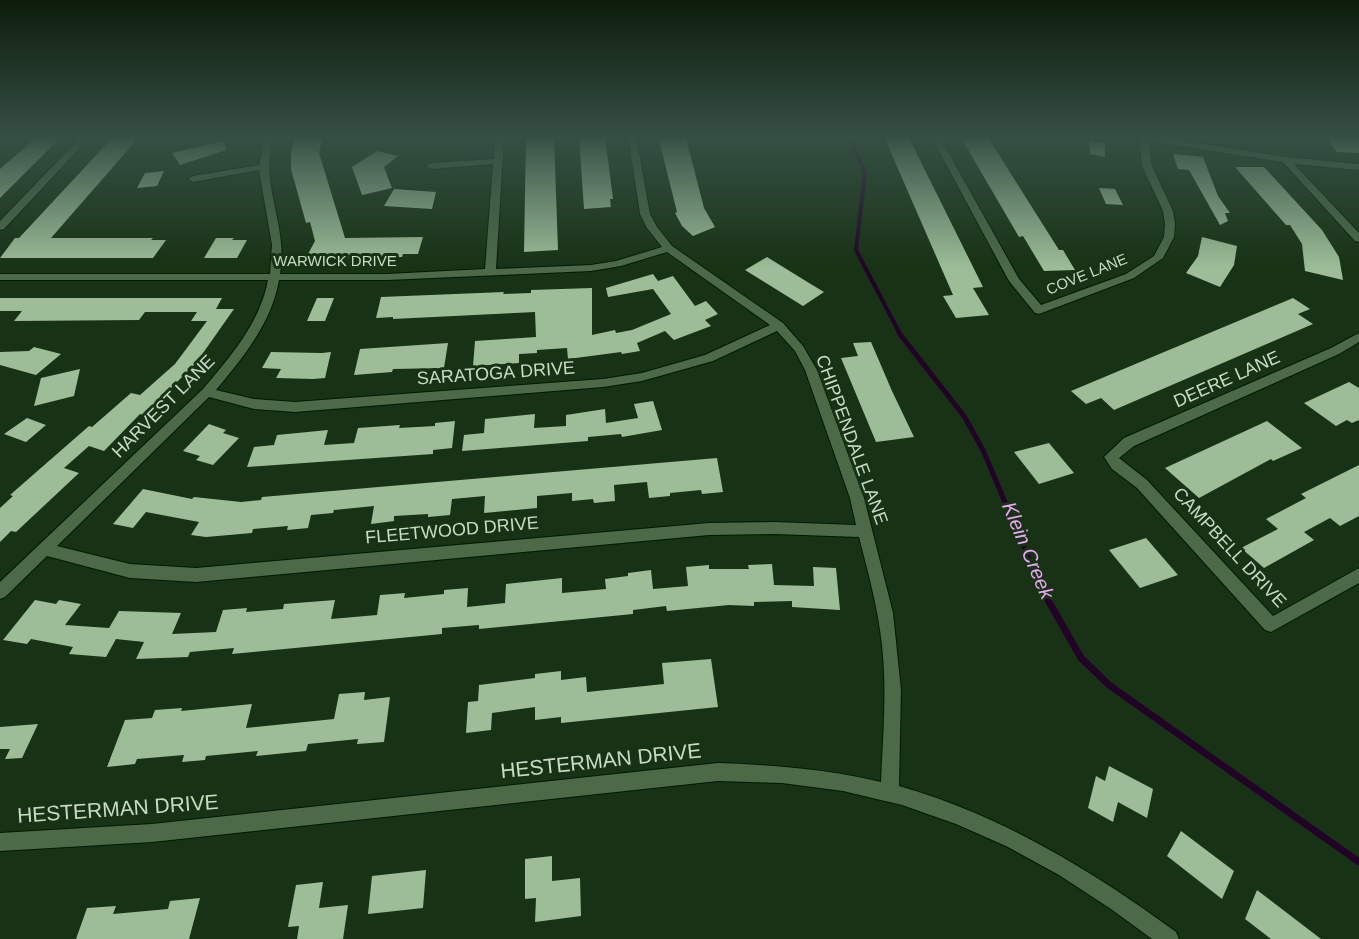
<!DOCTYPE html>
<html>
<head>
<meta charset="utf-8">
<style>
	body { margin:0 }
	canvas { display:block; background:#173214 }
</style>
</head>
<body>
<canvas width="1359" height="939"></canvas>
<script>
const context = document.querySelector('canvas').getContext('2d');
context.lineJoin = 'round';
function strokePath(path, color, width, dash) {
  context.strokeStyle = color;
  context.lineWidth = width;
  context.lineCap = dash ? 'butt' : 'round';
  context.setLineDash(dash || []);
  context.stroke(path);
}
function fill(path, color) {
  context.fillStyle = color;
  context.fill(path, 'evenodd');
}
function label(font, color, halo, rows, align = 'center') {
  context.font = font + ' Helvetica,sans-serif';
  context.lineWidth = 6;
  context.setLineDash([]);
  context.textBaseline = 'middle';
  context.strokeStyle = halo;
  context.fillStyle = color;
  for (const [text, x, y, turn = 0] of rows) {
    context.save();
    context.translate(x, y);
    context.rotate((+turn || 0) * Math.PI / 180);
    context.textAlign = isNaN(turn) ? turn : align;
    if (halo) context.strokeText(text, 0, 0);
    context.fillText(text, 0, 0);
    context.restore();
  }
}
strokePath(new Path2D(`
	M849,136l16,36 -9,78 44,84`), '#230228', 4);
strokePath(new Path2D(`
	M899,333l65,83 19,34 61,145`), '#230228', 5);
strokePath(new Path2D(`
	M1044,593l37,65 28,27 250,177`), '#230228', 7);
fill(new Path2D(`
	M114,136h26l-89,102h102l-2,2h15l-13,18h-153l15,-20h4z
	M323,136l-4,17 26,85 78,-1 -5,17h-15l-1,3 -58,1 2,-4h-38l7,-13 -5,-19 -4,1 -15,-54v-17l4,-15z
	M526,136h28l4,114 -34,2z
	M579,136h26l8,63h-3l1,8 -27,2z
	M960,136h27l72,114h4l12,20 -31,1 -21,-35 -4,1z
	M37,137h24l-61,61v-29z
	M1325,137l34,2v14l-22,-1z
	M686,138l18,70 11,19 -22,9 -11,-10 -7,-13 2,-1 -18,-72z
	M909,138l74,149 -10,1 16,27 -33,3 -13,-22 10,-1 -68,-156z
	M224,141l2,9 -46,15 -8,-12z
	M1089,141l16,2v14l-15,-3z
	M377,151l21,5 -14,11 8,21 -30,7 -10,-28z
	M1173,154l30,3 15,39 12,17h-5l3,8 -8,4 -31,-55 -11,-1z
	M1235,167h29l58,63 17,27 4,23 -38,-9 -3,-27 -12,-19h-4z
	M164,171l-7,15 -20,2 8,-15z
	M1099,188l16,1 8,16 -17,-1z
	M394,189l42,3 -4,17 -48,-3z
	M1202,237l35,9 -3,19 -14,22 -34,-14 12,-17z
	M216,238h18l-2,2h15l-10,18h-33z
	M767,257l42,26 15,9 -21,14 -58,-36z
	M653,274l5,7 15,-5 22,30 11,-5 12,13 -13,6 6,6 -37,14 -9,-9 -28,12 3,8 -18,3 -1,-2 -53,7 -1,-11 -30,2v3l-18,1v9l-46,3 2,-25 61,-4 -1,-25 -142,7v-2l-17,1 5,-21 123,-5 -1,2 28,-1v-3l61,-2v47l23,-5 1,3 16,-3 39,-16 -18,-25 -45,8 -2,-9z
	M0,298h222l-6,11h18l-38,54 -37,37 -16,15 -3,-1 -36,37 -15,-5 -25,22 15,5 -63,59 -5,-1 -11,11v-34l13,-12 -3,-1 79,-69 3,1 39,-34 9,2 35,-31 32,-43h-16l6,-9h-52l-6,8 -125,1 8,-10h-22z
	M317,298h17l-9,23h-18z
	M1293,298l17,11 -12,5 15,10 -199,86 -13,-12 -15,6 -15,-13z
	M871,342l21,49 22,46 -38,5 -35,-84 17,-2 -5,-13z
	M448,343l-4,25 -51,1 -1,3 -38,3 6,-26z
	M34,347l27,7 -25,21 -36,-10v-13l29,-1z
	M271,352l51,1 9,-1 -6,26 -12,1 -37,-1 5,-9 -19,-1z
	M80,369l-6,27 -40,10 7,-28z
	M1349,382l10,6v32l-7,3 -5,-3 -11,6 -32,-23z
	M653,401l9,29 -40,7 -1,-3 -33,3v4l-126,10 2,-16 20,-2 1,-14 50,-5 -1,14 32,-2v-11l39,-6 1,14 32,-5 -4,-14z
	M27,418l19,7 -20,17 -22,-8z
	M455,421l-3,27 -19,2v4l-186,13 7,-20 20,-2 3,-10 51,-5 -4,15 30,-2 4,-15 42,-3 -1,3 36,-2v-3z
	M1267,421l35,27 -29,13 -2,-2 -72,39 -34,-30z
	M209,424l17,6 -3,3 16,5 -26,27 -17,-5 4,-4 -17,-5z
	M1049,443l25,30 -35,11 -25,-32z
	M717,458l6,34 -21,2 -1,-4 -31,3v3l-21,2 -2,-16 -33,3 1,16 -21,2 -1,-4 -21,2v-8l-35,3v12l-53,5 1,-17 -33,3 -2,16 -22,2v-3l-34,2v5l-23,3 3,-18 -40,4 -1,3 -22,2 -3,13 -21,2 1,-4 -35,3 -1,4 -46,4 -15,-2 8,-13 -53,-10 -13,16 -20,-4 30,-35 49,10 2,-2 47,5 20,-2 1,-3z
	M1359,465v51l-19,10 -10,-8 -26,14 10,8 -50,28 -23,-20 37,-19 -12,-10 40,-21 -5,-4z
	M1146,538l32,37 -38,13 -31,-38z
	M772,564l2,21 40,1 -1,-19 23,1 4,42 -48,-3v-6l-38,1v4l-25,-1 -62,6 -1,-5 -33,4v4l-154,15v-4l-37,3v6l-210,20 2,-6 -44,4 -2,5 -52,2 8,-17 -28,-3 -10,18 -37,-3 4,-7 -42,-8 -4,5 -24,-4 32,-40 21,4 3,-4 22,4 -16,21 44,3 10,-17 62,2 -9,21 44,-2 7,-22 24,-2 -1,4 37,-3 1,-5 51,-4 -4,19 46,-4 3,-20 25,-2 -1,5 40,-4v-4l24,-2 -1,19 38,-4 1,-19 56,-6v15l44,-4 -1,-10 23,-3v-3l23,-3 2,19 35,-3 -2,-19 23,-2v4h40l-1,-4z
	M711,659l7,48 -157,16v-6l-26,3v-13l-43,6 -1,17 -25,3 2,-31 10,-1 1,-16 56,-7v-4l26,-3v9l25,-3 1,15 77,-8 -2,-21z
	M365,692l-1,8 26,-3 -6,45 -27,2 1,-5 -50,5 -2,7 -50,5 2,-5 -52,5 -1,4 -23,2 2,-7 -47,4 -2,5 -28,3 18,-47 27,-2 3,-8 27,-2 -1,3 71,-7 -6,24 88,-9 5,-25z
	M38,724l-16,34 -17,1 5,-10h-10v-22z
	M1109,766l44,23 -6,29 -29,-16 -5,20 -25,-14 8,-32 9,5z
	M1181,831l53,40 -12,28 -55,-43z
	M552,856v25l28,-3 1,38 -46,6 1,-24 -11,1v-40z
	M426,870l-3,38 -55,6 4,-38z
	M323,882l-4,26 29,-3 -5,34h-46l2,-13 -11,1 8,-42z
	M1257,890l64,49h-50l-26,-20z
	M200,898l-11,41h-113l11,-31 29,-2 -3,8 55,-5 2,-8z`), '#9cbd98');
const street = new Path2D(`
	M82,136h9l-87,93 -4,1v-9z
	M266,136h8c-16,48 15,89 6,138h107l98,-5 8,-105 -62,5 -5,-3 5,-3 63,-4 2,-23h8l-8,133 95,-4 25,-4 46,-14 -15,-19 -7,-14 -12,-78h8l14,78 7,13 15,19 111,77 20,23 14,24 47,128 29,115 8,77 -2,96c102,29 192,84 277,146l3,7h-27l-41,-30 -52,-34 -53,-29 -50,-22 -54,-19 -59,-14 -61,-8 -64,-2 -566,61 -152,9v-18l152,-9 566,-61c56,2 109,6 163,19 2,-46 6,-92 1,-137 -4,-37 -14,-73 -23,-108l-84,-3 -66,1 -513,47 -66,-4 -83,-22 -42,41 -5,2v-17l203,-193c27,-32 57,-66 65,-109h-268v-6h270l2,-29 -13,-75 -66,12 -5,-3 5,-3 66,-11zM667,252l103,73 -65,30 -63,18 -39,6 -308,23 -41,-3 -38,-9c27,-32 56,-68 63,-110h108l204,-9 30,-5zM777,331l18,20 10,19 45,128 6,27 -81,-3 -66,1 -513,45 -66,-4 -73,-18 152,-149 45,12 41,3 308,-25 39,-6 71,-20z
	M931,136h8l80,143 22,26 85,-31 28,-18 10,-19 1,-13 -2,-13 -21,-45 -3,-27 -8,-3h22l133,21 73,7v6l-65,-6 65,69v9l-4,-1 -72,-79 -135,-21 4,25 21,45 2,13 -1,13 -11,21 -29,20 -95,36 -4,-1 -26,-32z
	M1359,333v9l-20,12 -205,92 -15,12 28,22 126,136 86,-48v15l-88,49 -6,-2 -128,-142 -25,-19 -8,-12 20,-19 207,-90z`);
strokePath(street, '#011a00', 2);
fill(street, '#4c6948');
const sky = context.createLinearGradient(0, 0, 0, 268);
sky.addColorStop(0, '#0d1c0b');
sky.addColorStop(0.51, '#364f45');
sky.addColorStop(1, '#364f4500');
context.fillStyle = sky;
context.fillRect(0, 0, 1359, 268);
label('15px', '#c9dac7', '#173214', [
	["WARWICK DRIVE",335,262],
	["COVE LANE",1087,275,-22]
]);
label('18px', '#c9dac7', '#173214', [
	["SARATOGA DRIVE",496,374,-4],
	["DEERE LANE",1227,380,-24],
	["HARVEST LANE",164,407,-45],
	["CHIPPENDALE LANE",851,440,70],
	["FLEETWOOD DRIVE",452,531,-5],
	["CAMPBELL DRIVE",1229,548,47]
]);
label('italic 20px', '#eca6f7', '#173214', [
	["Klein Creek",1027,551,67]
]);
label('21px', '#c9dac7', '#173214', [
	["HESTERMAN DRIVE",601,762,-6],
	["HESTERMAN DRIVE",118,810,-4]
]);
</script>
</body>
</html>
